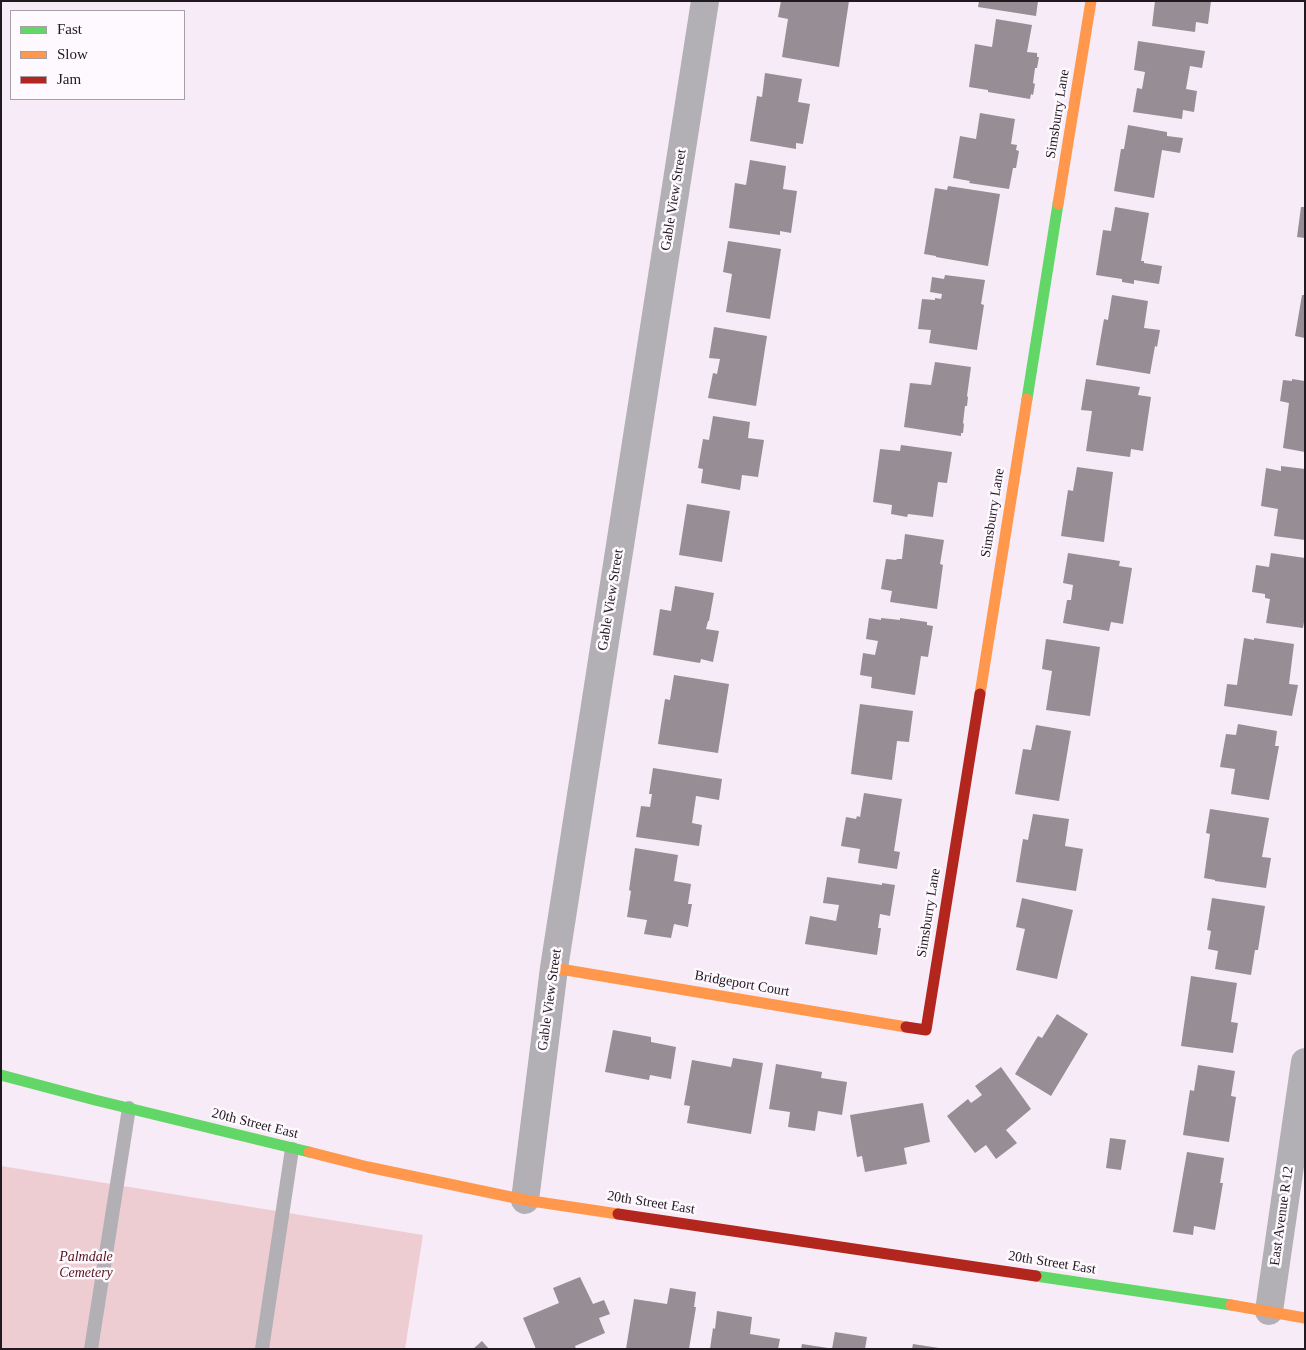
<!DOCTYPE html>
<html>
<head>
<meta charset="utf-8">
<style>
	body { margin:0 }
	#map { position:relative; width:1306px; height:1350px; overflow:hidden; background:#f7ebf7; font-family:"Times New Roman",serif }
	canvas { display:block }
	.frame { position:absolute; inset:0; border:2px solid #211820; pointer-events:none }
	.legend { position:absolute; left:10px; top:10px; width:175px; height:90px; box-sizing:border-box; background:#fef9fe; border:1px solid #a69fa5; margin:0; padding:6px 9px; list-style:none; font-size:15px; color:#211820 }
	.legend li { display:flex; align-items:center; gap:10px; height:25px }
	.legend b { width:25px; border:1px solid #a69fa5 }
</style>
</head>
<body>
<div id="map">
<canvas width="1306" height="1350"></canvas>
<div class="frame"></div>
<ul class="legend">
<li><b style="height:6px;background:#63d668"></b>Fast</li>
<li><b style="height:6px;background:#ff974d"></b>Slow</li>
<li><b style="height:6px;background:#b3261e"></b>Jam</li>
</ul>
</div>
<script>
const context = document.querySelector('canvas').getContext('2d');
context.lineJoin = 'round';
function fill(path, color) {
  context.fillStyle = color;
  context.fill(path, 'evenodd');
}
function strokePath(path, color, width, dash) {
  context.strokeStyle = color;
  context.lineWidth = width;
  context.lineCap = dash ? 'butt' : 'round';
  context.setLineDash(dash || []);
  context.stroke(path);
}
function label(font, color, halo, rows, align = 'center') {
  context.font = font + ' "Times New Roman",serif';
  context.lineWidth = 5;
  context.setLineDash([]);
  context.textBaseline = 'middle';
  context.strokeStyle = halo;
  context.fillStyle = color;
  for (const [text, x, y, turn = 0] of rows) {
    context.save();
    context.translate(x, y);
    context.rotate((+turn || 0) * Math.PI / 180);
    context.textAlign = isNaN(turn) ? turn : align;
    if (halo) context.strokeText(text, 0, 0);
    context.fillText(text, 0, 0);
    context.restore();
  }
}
fill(new Path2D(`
	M1,1166l422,69 -18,114h-404z`), '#eecdd2');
fill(new Path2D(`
	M781,1h68l-10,66 -57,-10 6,-38 -10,-2z
	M979,1h59l-2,15 -58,-9z
	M1155,1h56l-3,23 -12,-2 -1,10 -43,-6z
	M996,19l36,6 -5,27 10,1v4h2l-2,11h-2l-2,15 2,1 -2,11 -2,-1 -1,5 -42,-7v-2l-19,-3 6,-43 17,3z
	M1138,41l67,10 -3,17 -12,-2 -4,23 11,2 -3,21 -11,-2 -1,9 -49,-7 4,-24 5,1 3,-17 -11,-2z
	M765,73l37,6 -4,23 12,2 -7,40 -7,-1v6l-46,-8 7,-45 5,1z
	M980,113l35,6 -4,25 6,1 -1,5 3,1 -3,17h-3l-4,21 -40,-6 1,-2 -17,-3 7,-42 16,3z
	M1128,125l39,7v4l16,2 -3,15 -18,-3 -8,48 -40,-7 7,-42h3z
	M750,160l36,6 -3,23 14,2 -6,42 -11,-2v4l-51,-7 6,-45 11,2z
	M948,186l52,8 -12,72 -52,-9v-1l-12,-2 11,-66 12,2z
	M1115,207l34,6 -8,48h3v2l18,3 -3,18 -25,-4v4l-12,-2v-3l-26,-4 7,-45 8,1z
	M1301,207h4v31l-8,-1z
	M728,241l53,8 -11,70 -44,-7 6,-38 -9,-2z
	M945,275l40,5 -4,24 3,1 -7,45 -48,-7 2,-13 -13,-1 4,-30 13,1v-2l6,1 1,-5 -12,-2 2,-15 12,2z
	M1112,295l36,6 -4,27 16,2 -3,17 -2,-1 -5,28 -54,-9 8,-46 4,1z
	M1302,295h3v43l-10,-2z
	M714,327l53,9 -11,70 -48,-8 5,-25 4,1 3,-15 -11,-1z
	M935,362l36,5 -4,29 1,1 -1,9h-2l-2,17 1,1 -1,9h-2v3l-57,-9 6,-44 21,2z
	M1086,379l54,8 -2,8 13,2 -8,54 -12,-2 -1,8 -44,-6 6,-40 -11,-1z
	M1292,379l13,2v71l-22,-4 6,-45 -9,-2 3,-21 9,1z
	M713,416l37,6 -2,16 16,2 -6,37 -16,-2 -2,15 -39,-7 2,-14 -5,-1 5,-29 6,1z
	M901,445l51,7 -5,31 -9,-1 -5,35 -25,-3 -1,3 -16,-3 1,-9 -19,-3 7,-53 20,2z
	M1281,466l24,3v71l-31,-4 4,-27 -17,-3 5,-38 15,3z
	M1077,467l36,5 -9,70 -43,-6 7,-46 5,1z
	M687,504l43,7 -8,51 -43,-7z
	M905,534l39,6 -4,24 3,1 -6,44 -47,-7 2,-11 -11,-2 5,-30 10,1 1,-1h5z
	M1068,553l52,8 -1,5 13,2 -9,56 -12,-2 -2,9 -46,-8 4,-23h4l2,-15 -10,-2z
	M1271,553l34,5v58l-2,12 -37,-5 4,-24 -5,-1v-4l-13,-2 4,-27 13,2z
	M675,586l39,7 -5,28h-1l-2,8 13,2 -6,31 -12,-3 -1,4 -47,-8 7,-46 11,2z
	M869,618l12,2v-2l19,2v-2l27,4v3l6,1 -5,31 -7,-1 -6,39 -44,-7 1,-11 -12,-2 3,-22 12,2 3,-14 -12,-2z
	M1244,638l10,2v-2l40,6 -5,40 9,1 -6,31 -68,-10 3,-22 10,1z
	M1046,639l54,8 -10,69 -44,-6 6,-39 -10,-2z
	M674,675l55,9 -11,69 -60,-9 7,-45 5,1z
	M860,704l53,7 -4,31 -12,-1 -5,39 -41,-6z
	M1238,724l39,7 -2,15h4l-10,54 -38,-6 4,-25 -15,-2 6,-33 10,1z
	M1036,725l35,6 -12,70 -44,-7 8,-45 8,1z
	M653,768l69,11 -3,21 -23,-4 -4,27 10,2 -3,21 -63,-9 5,-31 9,1 2,-13h-3z
	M864,793l38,6 -8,52 6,1 -3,17 -39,-6 2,-14 -19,-3 5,-29 10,2 1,-3 3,1z
	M1210,809l59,9 -7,39 9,1 -5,30 -51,-7v-1l-11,-2 6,-44 -4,-1z
	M1033,814l36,5 -4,27 18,3 -7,42 -60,-9 7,-43 5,1z
	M635,848l43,7 -4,26 17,3 -3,20h4l-4,23 -14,-3 -3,14 -27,-4 3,-14 -20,-3 4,-26 -2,-1z
	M827,877l55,8v-2l13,2 -5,31 -10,-2 -2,14h3l-4,27 -72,-11 5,-28 26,5 3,-16 -16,-2z
	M1022,898l51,12 -16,69 -41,-9 9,-41 -9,-2z
	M1212,898l53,8 -7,44h-3l-4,25 -36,-6 3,-18 -10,-2 3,-18 -4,-1z
	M1191,976l46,7 -6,39 7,1 -5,30 -52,-7z
	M1057,1014l31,20 -37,62 -36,-22 23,-38 4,2z
	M613,1030l38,7v5l25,5 -5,32 -21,-4 -1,5 -44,-8z
	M733,1058l30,5 -12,71 -64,-11 3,-17 -6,-1 8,-45 39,7z
	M776,1064l46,8 -1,6 26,4 -5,33 -24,-4 -3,20 -27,-4 2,-15 -21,-3z
	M1198,1065l37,6 -4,25 5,1 -7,45 -46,-7 7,-45 4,1z
	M1001,1067l30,42 -25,21 11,13 -21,16 -10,-14 -11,8 -28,-37 21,-17 3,4 11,-8 -7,-9z
	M923,1103l7,39 -26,6 3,16 -42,8 -3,-16 -5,1 -7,-42z
	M1110,1138l16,2 -5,30 -15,-2z
	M1187,1152l37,6 -4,25h3l-8,47 -21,-4 -1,9 -20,-3z
	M580,1277l13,27 11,-4 6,14 -11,4 6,15 -30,13 1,3h-40l-13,-31 36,-15 -6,-15z
	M670,1288l26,4 -2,15h2l-7,42h-63l8,-50 33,5z
	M717,1311l35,6 -2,17 30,5 -2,10h-68l3,-21 2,1z
	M835,1332l32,5 -2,12h-33z
	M482,1341l7,8h-16z
	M802,1344l26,4v1h-27z
	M913,1344l26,4v1h-27z`), '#978d95');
strokePath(new Path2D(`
	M91,1349l38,-241
	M262,1349l30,-200`), '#b2b0b5', 14);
strokePath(new Path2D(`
	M525,1200l29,-232 151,-967
	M1269,1311l36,-249`), '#b2b0b5', 28);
strokePath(new Path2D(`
	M1027,399l31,-195
	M1,1075l94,25 214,52
	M1036,1276l195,29`), '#63d668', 11);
strokePath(new Path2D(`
	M1058,204l33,-203
	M980,694l47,-295
	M554,968l352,59
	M309,1152l59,15 157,33 93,14
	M1231,1305l74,13`), '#ff974d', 11);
strokePath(new Path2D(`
	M906,1027l20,3 54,-336
	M618,1214l418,62`), '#b3261e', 11);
label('14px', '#211820', '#fef9fe', [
	["Simsburry Lane",1058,114,-81],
	["Gable View Street",674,200,-81],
	["Simsburry Lane",993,513,-81],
	["Gable View Street",611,600,-81],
	["Simsburry Lane",929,913,-81],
	["Bridgeport Court",742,984,10],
	["Gable View Street",550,1000,-82],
	["20th Street East",255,1124,14],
	["20th Street East",651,1203,9],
	["East Avenue R 12",1282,1216,-82],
	["20th Street East",1052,1263,9]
]);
label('italic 14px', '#53151a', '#fef9fe', [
	["Palmdale",86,1257],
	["Cemetery",86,1273]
]);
</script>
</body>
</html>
